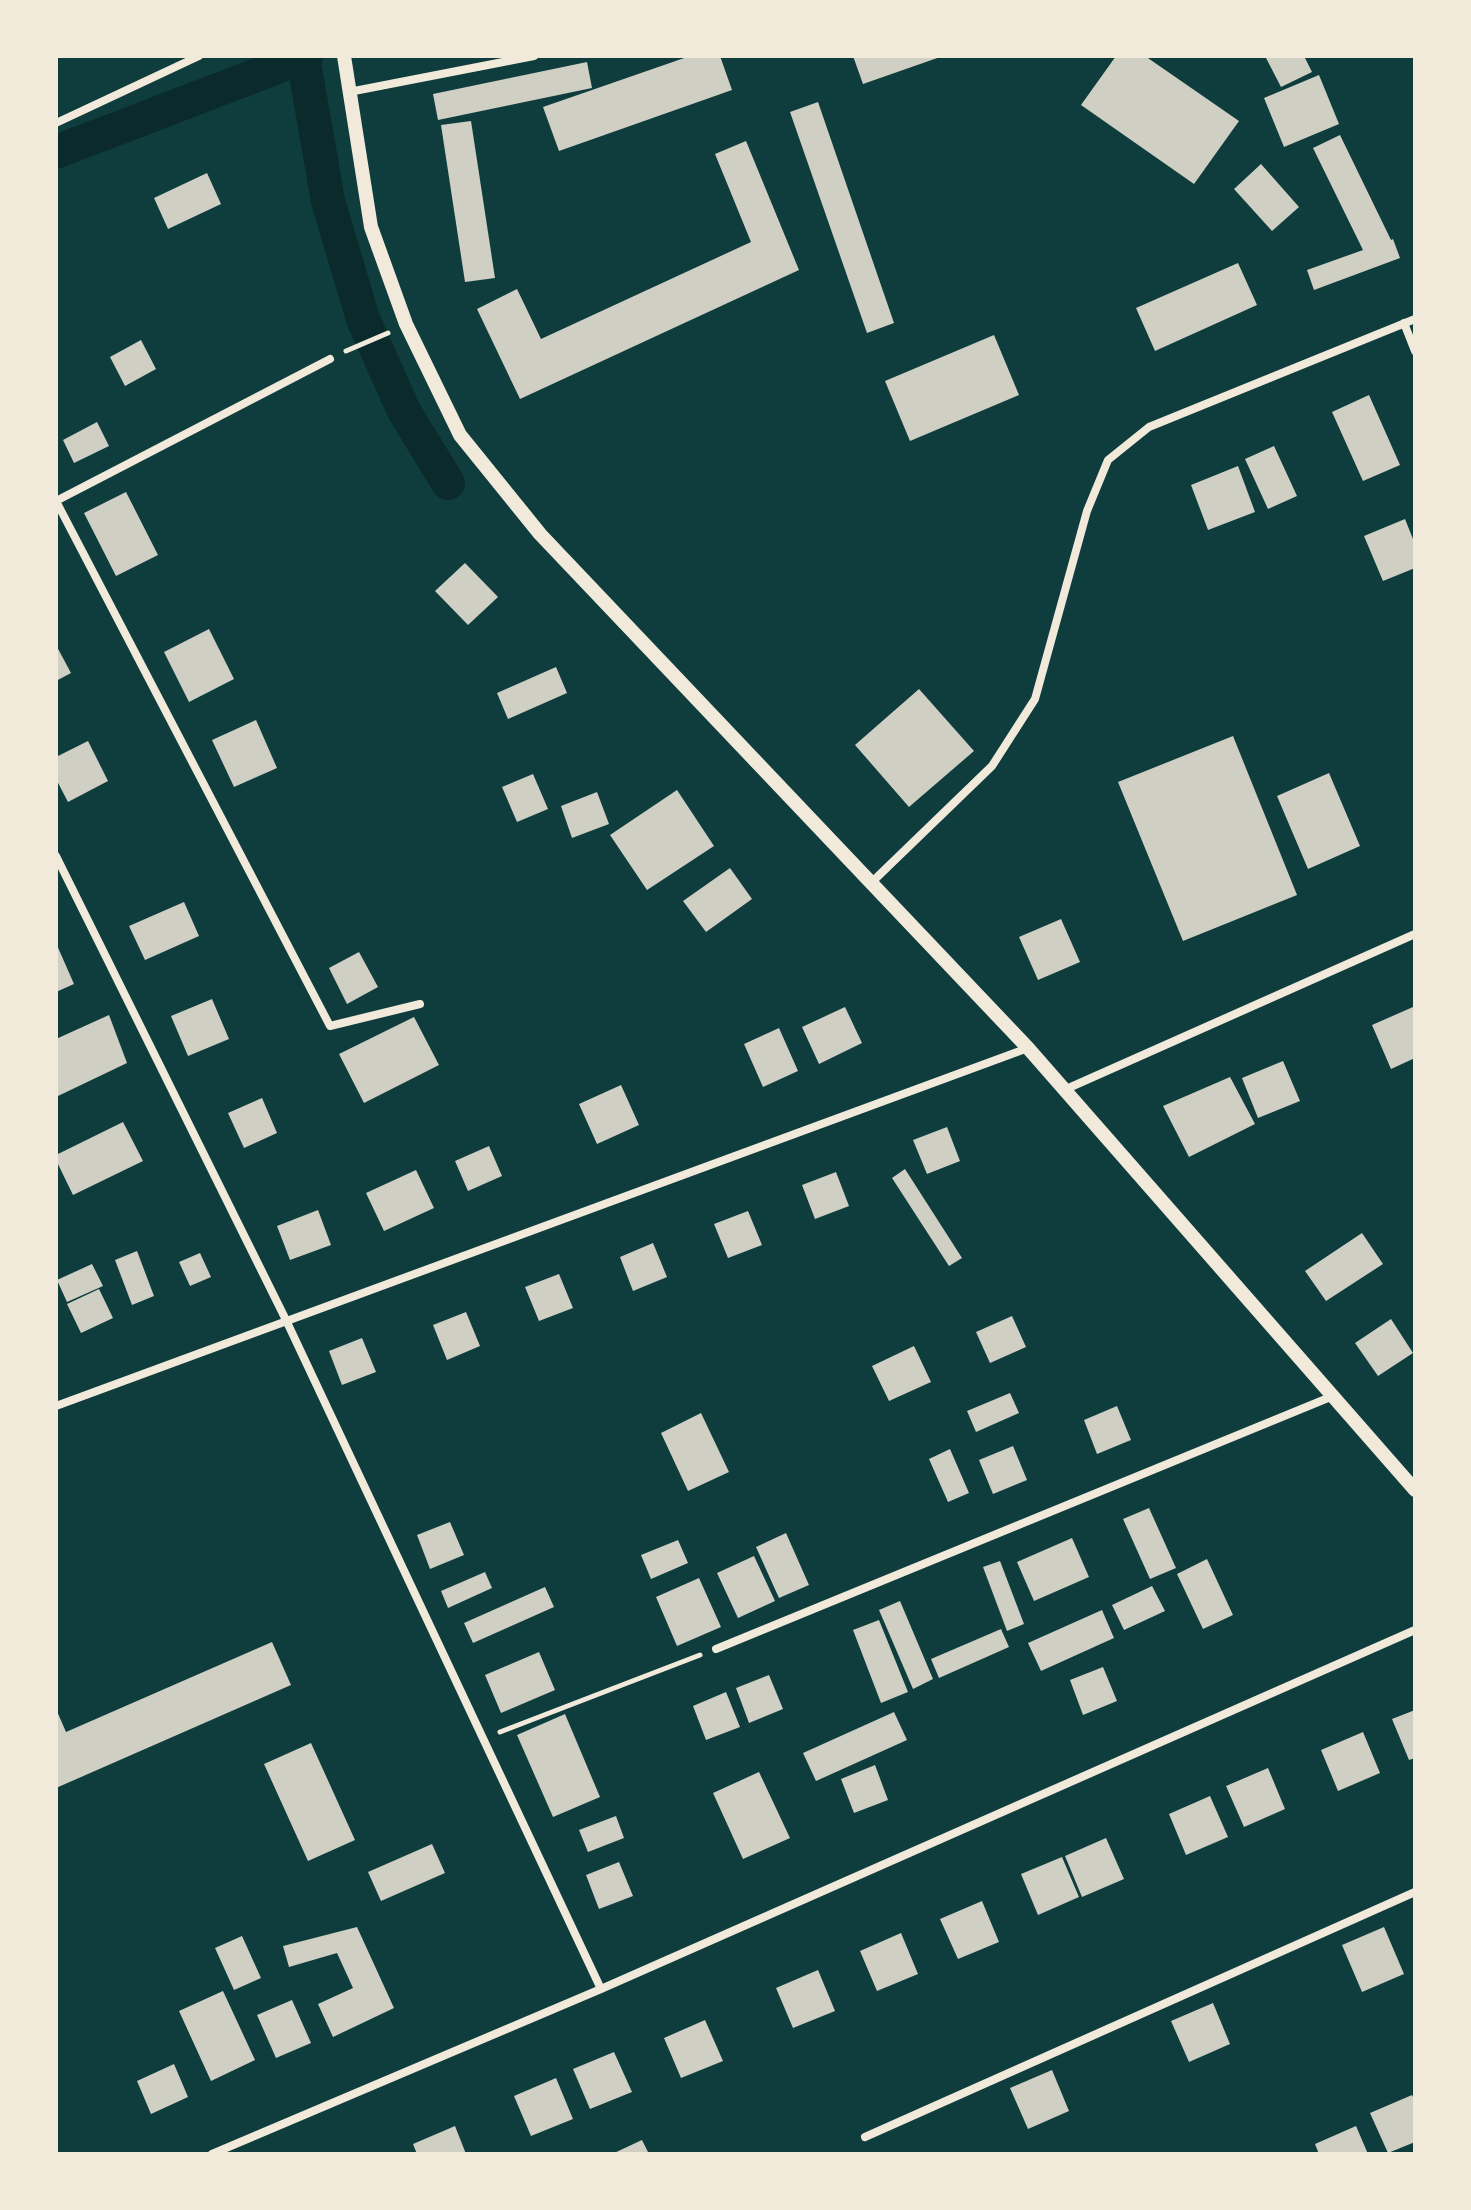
<!DOCTYPE html>
<html>
<head>
<meta charset="utf-8">
<style>
	body { margin:0 }
	#map { position:relative; width:1471px; height:2210px; overflow:hidden; background:#0f3d3e; font-family:"Fira Sans Condensed",sans-serif }
	canvas { display:block }
	.frame { position:absolute; inset:0; border:58px solid #f1e9da; pointer-events:none }
</style>
</head>
<body>
<div id="map">
<canvas width="1471" height="2210"></canvas>
<div class="frame"></div>
</div>
<script>
const context = document.querySelector('canvas').getContext('2d');
context.lineJoin = 'round';
function strokePath(path, color, width, dash) {
  context.strokeStyle = color;
  context.lineWidth = width;
  context.lineCap = dash ? 'butt' : 'round';
  context.setLineDash(dash || []);
  context.stroke(path);
}
function fill(path, color) {
  context.fillStyle = color;
  context.fill(path, 'evenodd');
}
strokePath(new Path2D(`
	M303,57l25,144 35,118 41,92 44,72
	M56,152l250,-96`), '#0a2a2b', 34);
fill(new Path2D(`
	M690,56h30l12,34 -173,61 -16,-44z
	M853,56h90l-80,28z
	M1116,56h29l94,65 -45,63 -113,-79z
	M1265,56h39l8,16 -31,15z
	M587,62l5,26 -154,32 -5,-26z
	M1319,75l20,49 -55,23 -20,-49z
	M818,102l76,221 -27,10 -77,-221z
	M471,121l24,157 -30,4 -24,-157z
	M1340,135l51,105 2,-1 7,19 -86,32 -7,-20 56,-20 -50,-102z
	M746,141l53,129 -279,129 -43,-90 40,-20 24,50 210,-97 -36,-88z
	M1261,164l38,43 -27,24 -38,-42z
	M207,173l14,31 -53,25 -14,-31z
	M1238,263l19,42 -102,46 -19,-43z
	M994,335l25,60 -109,46 -25,-60z
	M141,340l15,29 -31,17 -15,-29z
	M1369,395l31,70 -37,16 -31,-69z
	M97,422l12,24 -35,17 -11,-23z
	M1274,446l23,50 -29,13 -23,-50z
	M1238,466l17,46 -47,18 -17,-45z
	M126,492l32,63 -42,21 -32,-63z
	M1405,519l10,25v24l-32,13 -19,-45z
	M465,563l33,34 -30,28 -33,-34z
	M209,629l25,50 -45,23 -25,-50z
	M56,645l15,28 -15,8z
	M556,667l11,26 -59,26 -11,-26z
	M919,689l55,62 -65,56 -54,-62z
	M256,720l21,48 -43,19 -22,-47z
	M1233,736l64,159 -114,46 -65,-159z
	M88,741l20,40 -40,21 -12,-23v-22z
	M1329,773l31,73 -52,23 -31,-73z
	M533,774l15,35 -31,13 -15,-35z
	M677,790l37,56 -67,44 -37,-55z
	M597,792l12,32 -37,14 -11,-32z
	M730,868l22,31 -46,33 -23,-31z
	M184,902l15,34 -54,24 -16,-34z
	M1061,919l19,43 -42,18 -19,-43z
	M56,943l18,41 -18,8z
	M359,952l19,35 -31,17 -18,-36z
	M212,999l17,40 -41,17 -17,-40z
	M845,1007l17,36 -43,21 -17,-37z
	M1413,1007l2,5v46l-24,11 -19,-44z
	M109,1015l18,48 -69,33 -2,-5v-52z
	M414,1017l25,48 -75,38 -25,-49z
	M779,1028l19,43 -35,16 -19,-43z
	M1283,1061l17,40 -42,17 -16,-40z
	M1230,1077l25,47 -66,33 -26,-51z
	M621,1085l18,40 -42,19 -18,-40z
	M262,1098l15,35 -33,15 -16,-35z
	M123,1122l20,39 -70,34 -17,-35v-5z
	M947,1127l13,34 -33,13 -14,-34z
	M489,1146l13,30 -34,15 -13,-30z
	M905,1169l57,89 -13,8 -57,-88z
	M416,1170l18,38 -50,23 -18,-38z
	M836,1172l13,34 -34,13 -13,-34z
	M318,1210l13,35 -41,15 -13,-34z
	M748,1211l14,34 -34,13 -14,-34z
	M1362,1233l21,31 -57,37 -21,-30z
	M653,1243l14,34 -34,14 -13,-34z
	M137,1251l17,45 -22,9 -17,-45z
	M200,1253l11,24 -21,9 -11,-24z
	M92,1264l11,22 -36,16 -10,-22z
	M559,1274l14,34 -34,13 -14,-34z
	M99,1289l14,29 -32,15 -14,-29z
	M466,1312l14,34 -33,14 -14,-35z
	M1012,1316l14,31 -36,16 -14,-31z
	M1391,1319l22,34 -35,23 -23,-33z
	M362,1338l14,34 -34,13 -13,-34z
	M914,1346l17,36 -42,19 -17,-35z
	M1010,1393l9,20 -43,19 -9,-21z
	M1117,1406l14,34 -34,14 -13,-34z
	M701,1413l28,59 -41,19 -27,-58z
	M1013,1446l14,34 -34,14 -14,-34z
	M950,1449l19,44 -21,9 -19,-43z
	M1149,1508l27,60 -26,11 -27,-60z
	M450,1522l14,33 -34,14 -13,-34z
	M786,1533l23,52 -30,13 -23,-51z
	M1072,1538l17,39 -55,24 -17,-39z
	M678,1540l10,23 -37,16 -10,-24z
	M754,1556l21,45 -37,17 -21,-45z
	M1207,1559l26,56 -30,14 -26,-55z
	M1000,1561l24,63 -17,7 -24,-64z
	M485,1572l7,16 -44,20 -7,-17z
	M699,1578l22,49 -44,19 -21,-49z
	M1152,1586l13,25 -41,19 -12,-25z
	M545,1587l9,20 -81,36 -9,-20z
	M900,1601l33,78 -20,10 -34,-79z
	M1102,1610l12,28 -73,33 -13,-28z
	M879,1620l29,72 -27,11 -28,-73z
	M1001,1629l8,18 -70,31 -8,-19z
	M272,1642l19,43 -235,103v-79l10,23z
	M539,1652l16,38 -54,23 -16,-38z
	M1103,1667l14,34 -34,14 -13,-35z
	M769,1675l14,34 -34,14 -13,-35z
	M726,1692l14,35 -34,13 -13,-34z
	M1415,1710v48l-6,2 -17,-41z
	M894,1712l13,28 -91,41 -13,-28z
	M565,1714l35,83 -47,20 -36,-82z
	M1363,1732l17,41 -42,18 -17,-41z
	M311,1743l44,97 -47,21 -44,-97z
	M875,1765l13,35 -34,13 -13,-34z
	M1268,1768l17,41 -41,18 -18,-41z
	M759,1772l31,66 -47,21 -30,-66z
	M1210,1796l18,41 -42,18 -17,-41z
	M616,1816l8,22 -36,14 -9,-22z
	M1106,1838l18,41 -42,18 -17,-41z
	M432,1844l13,29 -64,28 -13,-29z
	M1062,1857l17,40 -41,18 -17,-41z
	M619,1862l14,34 -34,13 -13,-34z
	M982,1901l17,41 -41,17 -18,-40z
	M357,1927l37,81 -61,29 -15,-33 35,-16 -16,-35 -48,14 -6,-21z
	M1384,1927l20,47 -42,18 -20,-47z
	M901,1933l17,41 -41,17 -17,-40z
	M242,1936l19,42 -27,12 -19,-42z
	M818,1970l17,41 -42,17 -17,-40z
	M223,1991l32,69 -44,21 -32,-70z
	M292,2000l19,43 -35,15 -19,-43z
	M1213,2003l17,41 -41,18 -18,-41z
	M705,2020l18,41 -42,17 -17,-40z
	M614,2052l18,40 -42,17 -17,-40z
	M174,2064l14,33 -37,17 -14,-33z
	M1052,2070l17,41 -41,18 -18,-41z
	M556,2078l17,41 -42,17 -17,-40z
	M1412,2095l3,6v41l-27,11 -18,-40z
	M455,2126l11,28h-49l-4,-10z
	M1356,2126l12,28h-49l-4,-10z
	M642,2140l7,14h-37z`), '#cfcfc3');
strokePath(new Path2D(`
	M346,351l42,-18
	M500,1732l200,-77`), '#f1e9da', 5);
strokePath(new Path2D(`
	M349,92l185,-36
	M56,123l143,-67
	M1404,323l11,28
	M56,501l274,525 90,-22
	M56,501l274,-142
	M56,856l230,464 315,669
	M871,883l121,-117 43,-67 52,-188 21,-51 41,-33 266,-108
	M1064,1090l351,-156
	M56,1406l972,-358
	M716,1649l617,-253
	M865,2137l550,-245
	M212,2154l389,-165 814,-359`), '#f1e9da', 8);
strokePath(new Path2D(`
	M344,56l27,171 35,97 54,111 80,99 488,514 387,442`), '#f1e9da', 14);
</script>
</body>
</html>
